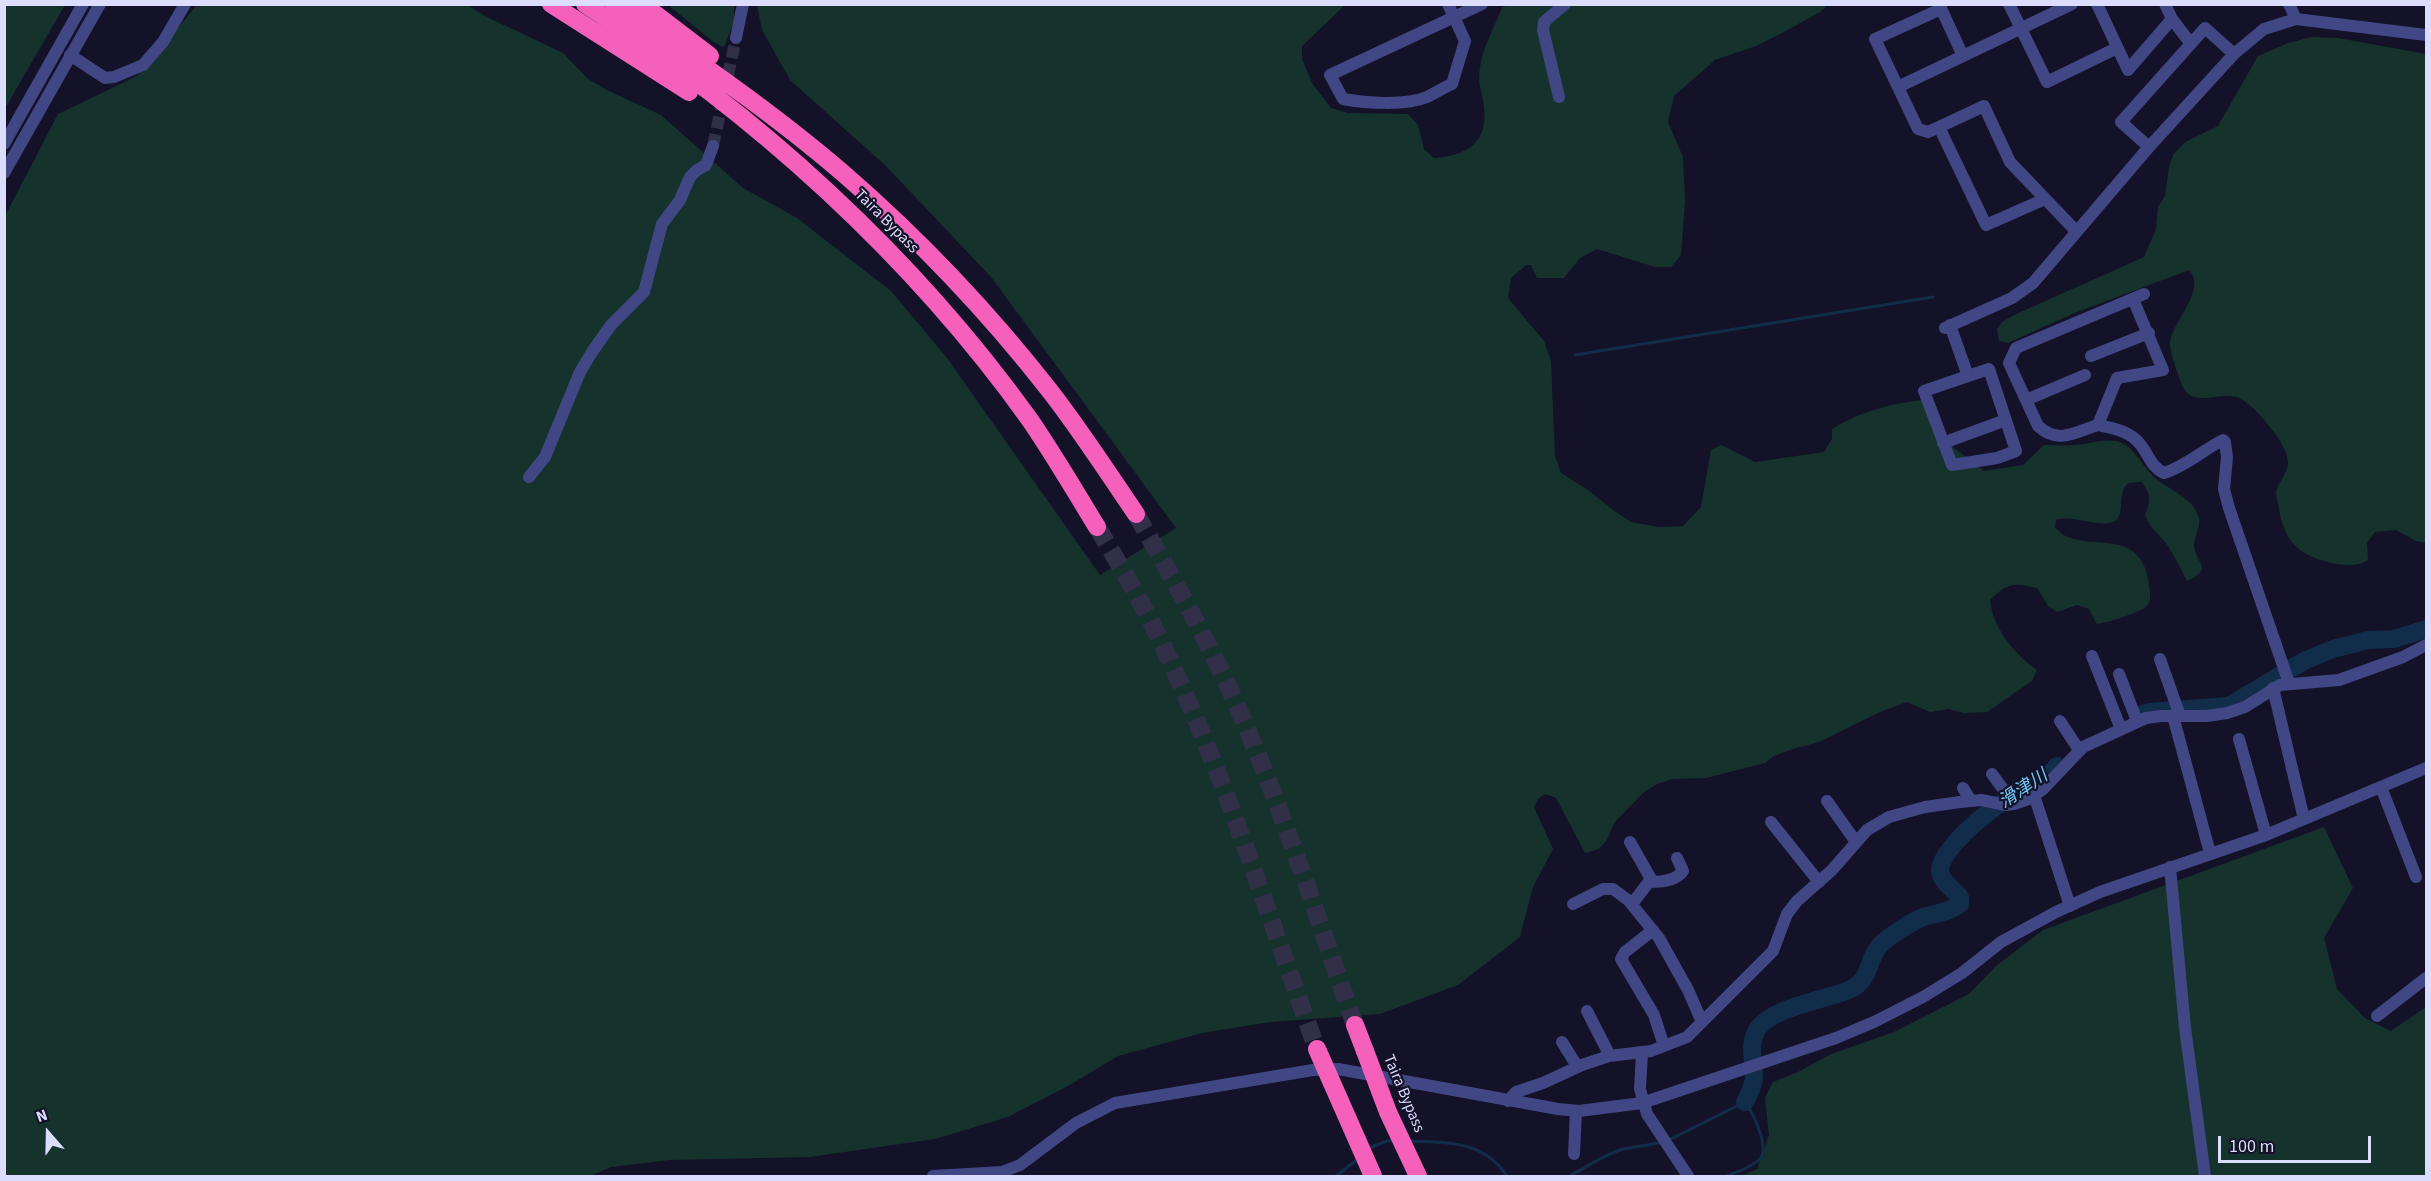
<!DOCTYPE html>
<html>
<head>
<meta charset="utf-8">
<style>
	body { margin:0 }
	#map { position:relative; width:2431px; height:1181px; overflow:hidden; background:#131228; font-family:"Source Sans 3",sans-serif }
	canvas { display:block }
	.frame { position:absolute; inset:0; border:6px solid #dcddfd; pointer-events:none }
	.north { position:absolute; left:18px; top:1103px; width:60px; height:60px; -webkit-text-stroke:4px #131228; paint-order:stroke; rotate:340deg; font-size:16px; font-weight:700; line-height:24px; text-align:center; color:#dcddfd }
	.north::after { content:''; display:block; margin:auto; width:21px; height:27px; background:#dcddfd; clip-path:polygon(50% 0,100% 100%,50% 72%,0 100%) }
	.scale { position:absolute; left:2218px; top:1136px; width:153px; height:27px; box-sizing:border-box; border:3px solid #dcddfd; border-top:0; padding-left:8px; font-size:18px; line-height:21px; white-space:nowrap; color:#dcddfd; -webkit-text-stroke:4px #131228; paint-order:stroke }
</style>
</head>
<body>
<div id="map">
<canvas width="2431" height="1181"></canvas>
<div class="frame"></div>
<div class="north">N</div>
<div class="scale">100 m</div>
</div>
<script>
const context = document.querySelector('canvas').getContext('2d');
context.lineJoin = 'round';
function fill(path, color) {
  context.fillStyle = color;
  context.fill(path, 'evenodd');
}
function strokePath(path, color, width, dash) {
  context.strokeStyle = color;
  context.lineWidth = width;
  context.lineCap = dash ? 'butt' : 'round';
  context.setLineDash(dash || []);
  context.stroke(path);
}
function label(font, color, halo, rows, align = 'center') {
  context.font = font + ' "Source Sans 3","Noto Sans JP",sans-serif';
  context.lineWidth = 4.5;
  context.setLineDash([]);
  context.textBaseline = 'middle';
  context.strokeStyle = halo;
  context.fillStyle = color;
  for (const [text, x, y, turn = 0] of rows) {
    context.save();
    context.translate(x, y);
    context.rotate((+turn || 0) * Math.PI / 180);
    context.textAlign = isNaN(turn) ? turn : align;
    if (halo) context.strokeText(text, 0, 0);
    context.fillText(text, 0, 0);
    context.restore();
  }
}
fill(new Path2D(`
	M5,4l60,1 -58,100h-2z
	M1515,4l313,1 -8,7 -38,21 -26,13 -41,14 -41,36 -6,26 15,35 2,44 -4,54 -10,12h-16l-58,-18 -17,9 -16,20h-27l-6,-13h-5l-15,13 -3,20 36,43 7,20 4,95 6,17 27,17 25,20 18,12 28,5 24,-1 18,-19 10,-57 10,-5 34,17 69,-10 8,-13v-10c29,-18 58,-25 91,-29l25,43 36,28 39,-6 21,-20c11,0 22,1 32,0 14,-1 32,-8 46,-2 11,5 20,21 28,30 15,16 44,24 49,45 2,9 -5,18 -5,27 1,19 21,23 -7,36 -6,-12 -12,-24 -19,-35 -8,-12 -18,-16 -23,-31 6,-14 6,-21 -3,-33l-14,1c-11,10 -3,26 -11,37 -19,10 -41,-6 -61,0l-1,7c25,33 90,-11 95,65 1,8 -1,15 -9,18 -15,6 -29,12 -44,14l-8,-15 -12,-4 -20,7 -9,-6 -11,-18c-22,-6 -31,-5 -47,12 3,28 24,54 47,70l-5,11 -45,31 -23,1 -16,-4 -18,3 -23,-10 -27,10 -61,30 -23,6 -22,8 -9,7 -59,15 -34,1 -15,5 -13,8 -30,31 -7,17 -8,9 -14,4 -29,-55 -11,-4 -7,5 -4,8 19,42 -20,38 -13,50 -62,48 -78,29 -110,8 -68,11 -84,23 -50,30 -60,31 -73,22 -125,18 -140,3 -59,7 -21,9h-585l-1,-958 54,-104 79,-38 60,-71h270l20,12 76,36 25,26 21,12 52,24 82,73 54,30 94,73 56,67 153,217 76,-47 -185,-251 -105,-111 -96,-86 -28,-50 -5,-25h588l-43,41v13l10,24 19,25 17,5 60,1 10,11 6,24 10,9c32,-2 54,-15 50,-50 -1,-18 -7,-20 -4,-41 3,-21 15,-40 22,-60z
	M668,5h66v17l-10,25 -9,-4z
	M2312,37l26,1 88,16v489l-10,-2 -20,-11 -21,2 -8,11 1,17c-12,8 -27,5 -40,2 -31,-8 -43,-21 -49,-52 0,-5 -3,-13 -3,-18 2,-10 12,-18 12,-30 -1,-13 -11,-26 -19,-36 -8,-10 -18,-22 -30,-28 -18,-8 -46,12 -57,-13 -3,-8 -12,-32 -12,-40 0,-22 38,-55 19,-75l-117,44 -64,29 -9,-2 -2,-12 5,-7 12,-7 130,-58 12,-28 2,-22 7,-11 4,-29 4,-12 12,-13 33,-16 40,-70 30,-13z
	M2324,827l29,61 -29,50 13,51 28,29 26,13 35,-24v169h-685l16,-7 12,-34 -4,-37 8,-16 25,-10 33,-18 63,-22 75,-38 27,-28 47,-36z`), '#16322d');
strokePath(new Path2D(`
	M1575,355l358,-58
	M1669,1140l76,-38c8,11 25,45 15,57 -8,8 -23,13 -33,17
	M1410,1141c39,2 73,-1 97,35
	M1369,1148l18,-7h7
	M1336,1176l22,-17
	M1570,1176c16,-9 32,-20 50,-26 14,-4 28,-4 42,-8`), '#112d49', 3);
strokePath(new Path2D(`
	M2143,714l6,-2 80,-6 75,-45 29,-12 35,-9 26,-1 32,-10
	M1745,1102c4,-8 9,-17 9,-26 0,-15 -6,-32 3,-46 14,-23 69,-30 92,-40 24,-11 17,-32 33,-47 11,-9 26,-19 39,-25 14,-5 27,-5 39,-14v-7c-6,-7 -18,-15 -20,-25 -2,-21 50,-64 68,-73 5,-3 12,-3 17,-6 13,-6 23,-17 32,-27`), '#112d49', 18);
strokePath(new Path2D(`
	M713,146l23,-108`), '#313048', 12, [12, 6]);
strokePath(new Path2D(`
	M1136,514c30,53 61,106 87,161 53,113 91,233 132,350
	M1097,527c27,45 53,89 74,136 57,122 97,252 143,378`), '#313048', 18, [18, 9]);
strokePath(new Path2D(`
	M1448,4l17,37 -13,43c-9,4 -17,9 -25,13 -21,9 -62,6 -84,2l-13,-24 152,-71
	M1939,4l24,52
	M2009,4l38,78 70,-34
	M2097,4l31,66 44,-51 -7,-15
	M2289,4l7,15
	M1941,9l-66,30 43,90 10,3 11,-5 47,98 59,-26
	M2172,19l19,25
	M736,38l7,-34
	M70,55l35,23 9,-1 29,-12 20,-23 22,-38
	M1898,87l174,-83
	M1559,97l-16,-67 1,-8 21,-18
	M1939,127l45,-21 26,56 66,69
	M4,144l79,-140
	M2149,147l-28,-25 84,-94 29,26
	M4,173l96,-169
	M2133,299l30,71 -46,8 -19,47c-23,7 -39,20 -60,1l-29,-63 7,-15 128,-54
	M1950,325l18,51 21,-7 27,82 -19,7 -45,7 -28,-74 44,-15
	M1945,328l67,-30 21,-15 116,-136 85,-93 30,-25 32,-10 130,16
	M2091,356l58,-23
	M2026,400l59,-25
	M2098,425c15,3 32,6 42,19 9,11 11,23 24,29 22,-7 39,-23 59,-33l2,2 2,15 -3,32 5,19 60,175
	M1943,443l63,-23
	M529,477l16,-20 35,-85 12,-20 19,-27 33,-33 18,-68 18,-24 10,-23 7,-7 9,-5 7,-19
	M2092,656l29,73
	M2160,659l20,57
	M2119,674l18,47
	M2273,688l31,131
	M2173,716l37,137
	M2060,721l19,29
	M2239,739l27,96
	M1992,774l22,30
	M2381,787l35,90
	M1963,788l8,13
	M2034,795l36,111
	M1827,801l29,41
	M1771,822l48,60
	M1630,842l21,37 -19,25
	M2170,867l15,161 20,148
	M1650,882c11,0 26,-1 33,-11l-6,-13
	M1573,904l30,-15h10l15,11 31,38 29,52 14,32
	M1653,930l-28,22 -4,7 33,56 10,31
	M1587,1011l23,45
	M2377,1016l49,-38
	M1562,1042l15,24
	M1642,1053l-2,36 7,25 41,62
	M1508,1101l8,-9 27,-9 39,-18 27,-9 42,-5 36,-14 86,-86 14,-37 10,-13 35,-31 35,-40 22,-13 36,-10 35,-5 21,-2 25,5 8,-1 15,-5 14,-10 40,-42 63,-29 15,-2h46l20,-3 18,-6 35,-22 59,-5 64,-23 23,-12
	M1574,1154l2,-43
	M933,1176l69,-4 18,-7 56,-42 39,-20 198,-33 25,-1 220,40 21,2 63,-8 194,-65 38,-16 49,-25 39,-24 39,-31 55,-30 44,-20 166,-57 160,-67`), '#414784', 12);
strokePath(new Path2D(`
	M551,4l138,88
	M585,4c170,109 327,251 445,416 24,35 45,71 67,107
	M614,4c79,54 158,108 230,170 75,65 145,139 206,217 31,40 58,82 86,123
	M642,4l68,52
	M1355,1025l10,26`), '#f460ba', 18);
strokePath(new Path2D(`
	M1317,1049l56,127
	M1365,1051l23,61 30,64`), '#f460ba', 18);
label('16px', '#dcddfd', '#131228', [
	["Taira Bypass",886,222,45],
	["Taira Bypass",1403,1094,67]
]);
label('italic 18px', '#72c9f5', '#131228', [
	["滑津川",2024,790,-34]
]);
</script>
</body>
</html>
